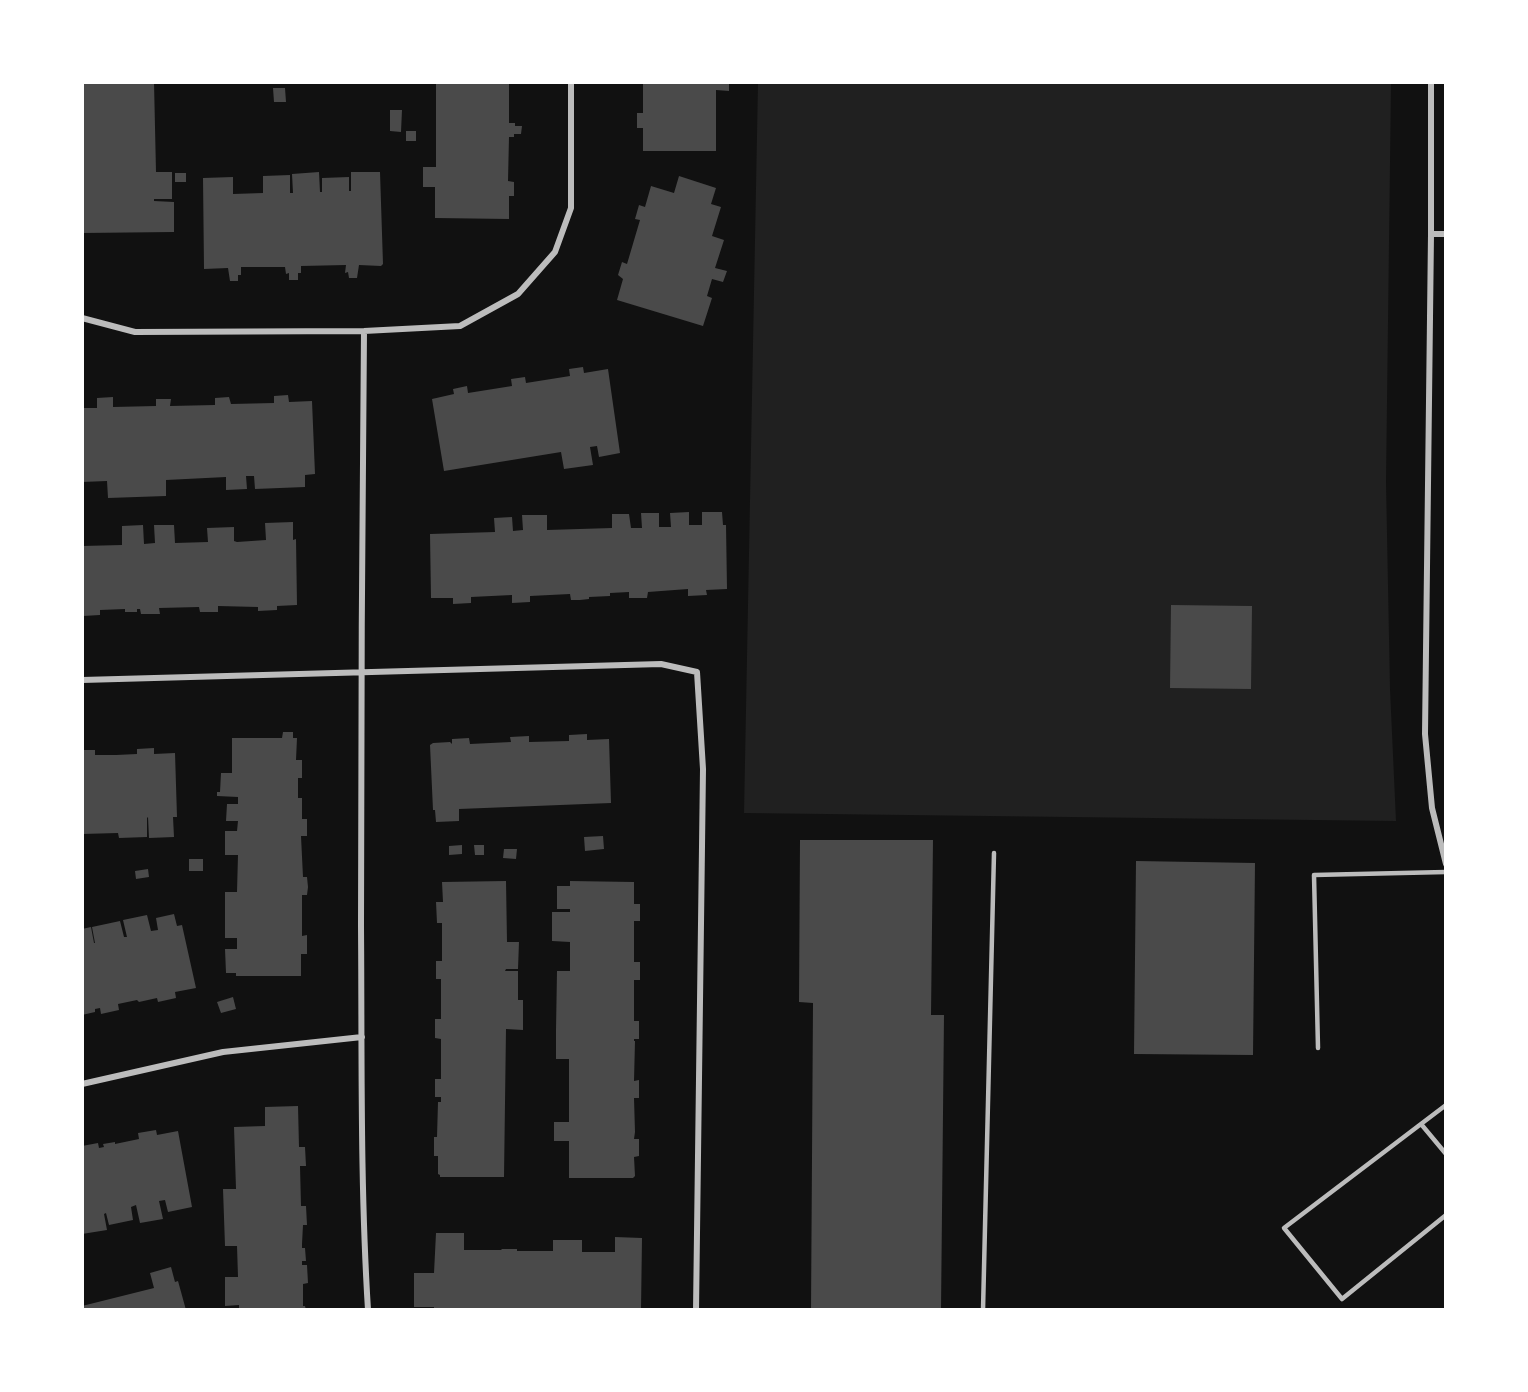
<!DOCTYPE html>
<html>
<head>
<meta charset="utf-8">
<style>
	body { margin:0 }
	#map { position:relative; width:1528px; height:1392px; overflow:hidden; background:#111; font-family:Commissioner,sans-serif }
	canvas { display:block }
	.frame { position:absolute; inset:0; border:84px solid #fff; pointer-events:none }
</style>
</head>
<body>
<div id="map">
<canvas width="1528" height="1392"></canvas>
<div class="frame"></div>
</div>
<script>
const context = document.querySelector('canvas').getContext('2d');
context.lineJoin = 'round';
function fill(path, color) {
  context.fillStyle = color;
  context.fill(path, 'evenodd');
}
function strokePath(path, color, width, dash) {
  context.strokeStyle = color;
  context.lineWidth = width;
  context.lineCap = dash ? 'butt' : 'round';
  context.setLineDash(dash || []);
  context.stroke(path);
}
fill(new Path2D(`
	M758,83h633l-5,399 4,207 6,132 -652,-8z`), '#202020');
fill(new Path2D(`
	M82,82h72l2,90h16v27h-18v2l20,1v30l-92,1z
	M436,82h73v41h6v3h7l-1,8h-7v3h-5l-1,44 6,1v14h-5v23l-74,-1v-31h-12v-20h13z
	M643,82h86v9l-13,-1v61h-73v-23h-6v-15h6z
	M273,88h12l1,14h-12z
	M390,110h12l-1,22 -11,-1z
	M406,131h10v10h-10z
	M319,172l1,20h2v-14l27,-1v14h2v-19h29l3,92 -2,2 -22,-1 -2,13h-8l-1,-6 -3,1 1,-8 -45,1v7h-3v7h-9v-7l-3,1 -1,-7h-44v8h-3v6h-8l-2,-13 -24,1 -1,-91 30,-1v17l30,-1v-17l27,-1v18h3l-1,-19z
	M175,173h11v9h-11z
	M679,176l37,12 -5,16 10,3 -9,29 12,4 -9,28 12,3 -4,11 -11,-3 -5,17 5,2 -9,28 -86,-26 6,-21 -5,-4 4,-13 5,2 13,-44 -5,-1 4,-14 6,2 6,-21 23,7z
	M583,367l1,6 24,-4 12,84 -21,4 -2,-11 -7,1 3,18 -29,4 -3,-17 -117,19 -12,-72 22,-5 -1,-5 14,-3 1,7 44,-7 -1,-7 14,-2 1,6 44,-7 -1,-7z
	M288,395l1,7 23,-1 3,73 -10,1v12l-50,2 -1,-13h-8l1,13 -21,1v-13l-60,3v16l-58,2 -1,-17 -25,1v-74h15v-10l16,-1v10l43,-1v-7h15l-1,7 45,-1v-7l14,-1 2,7 43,-1v-7z
	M689,512v13h13v-13h20l1,13h3l1,64 -21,1 1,5 -19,1v-7l-40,3 -1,6h-18v-6l-19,1v3l-21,1v2l-9,1h-9l-1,-6 -40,2v6l-18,1v-8l-41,2v6l-18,1v-6h-22l-1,-64 65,-2 -1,-14 18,-1 1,14 10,-1 -1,-15h25v15l65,-2v-14h17l2,14h11l-1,-15h18v14h12l-1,-14z
	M293,522v18l3,-1 1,66 -20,1v4l-19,1v-4l-40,-1v6h-18l-1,-5 -40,1 1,6h-19l-1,-5h-3v3h-12v-3l-25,1v5l-17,1 -1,-70 40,-1v-19l21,-1 1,19 11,-1 -1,-18h20l1,18 33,-1 -1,-14 27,-1v14l3,1 29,-2 -1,-17z
	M1171,605l81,1 -1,83 -81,-1z
	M283,732h10v6h4l-1,22h6v18h-4v20h4v21h5v17h-6l2,41h4l1,10 -1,8h-5v41l5,-1v19h-6v22h-65v-3h-10l-1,-24h12v-11h-12v-46h12l1,-37h-13v-24h12l1,-10h-12l1,-17h11v-7l-21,-1v-4h3l1,-19h11v-35h50z
	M587,734v6l22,-1 2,64 -152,6v12l-23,1 -1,-12h-2l-3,-65 3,-2 17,-1 2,2v-5l17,-1 1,6 41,-2 -1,-5 19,-1v6l40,-1v-6z
	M154,748v6l21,-1 2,64h-4l1,20 -25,1 -1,-21 -1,1v19l-28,1 -1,-5 -36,1v-84h13v5h21l21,-1v-5z
	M603,836l1,13 -19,2 -1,-14z
	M800,840h133l-2,175h13l-3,295h-130l2,-307 -14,-1z
	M462,845v9l-13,1v-9z
	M474,845h10v10h-9z
	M504,849h13l-1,10 -13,-1z
	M189,859h14v12h-14z
	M1136,861l119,2 -2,192 -119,-1z
	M148,869l1,8 -13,2 -1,-8z
	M506,881l1,61h12l-1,27h-12l-1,2h13v29h5v30l-17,-1 -2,148h-64v-2l-2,-1v-18h-4v-19h3l1,-35h3v-5h-6v-18h6v-40l-6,-1v-19h6v-40h-5v-18h6v-38h-5l-1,-21h7l-1,-20z
	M570,881l64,1v22h6v17h-6v41h6v18h-6v41h5v18h-5v2h1l-1,40 5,-1v18h-5l1,34 -1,7h5v17l-5,1 1,19 -2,2h-64v-37h-15v-19h15v-63h-13v-29l1,-59h13v-29l-18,-1v-29h18v-3h-13v-23h13z
	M174,914l3,12 5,-1 14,63 -21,4 1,6 -18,4 -1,-4 -18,4 -2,-2 -19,4 1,6 -18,4 -1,-6 -5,1v3l-13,3v-86l9,-2 3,16h1l-3,-16 28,-6 4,16h3l-4,-17 24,-5 4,16 7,-1 -2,-12z
	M233,997l3,12 -15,4 -4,-11z
	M298,1106l1,41h6l1,19h-6l1,40h5l1,19h-4l-1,19v4h3l1,13h-4v4h5l1,18 -5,1v22h2l1,4h-67v-5l-14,1v-29h13l-1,-31h-12l-2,-57h13l-2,-62 31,-1v-19z
	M156,1130l1,5 21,-4 14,76 -24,5 -3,-12 -6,1 4,18 -23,4 -4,-18 -5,2 2,13 -24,5 -3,-12 -2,1 3,16 -25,4v-88l16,-3 1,5 5,-1 -1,-3 12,-2v2l24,-5 -1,-6z
	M436,1233h28v17h38l-1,-1h16v2h36v-11h29v12h33v-15l27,1 -1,72h-207v-3h-20v-34h20z
	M171,1267l4,15 3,-1 8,29h-104v-4l72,-18 -4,-15z`), '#4a4a4a');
strokePath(new Path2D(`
	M1318,1048l-4,-173 132,-3
	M1446,1105l-162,123 58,71 104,-84
	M1421,1124l25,30
	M983,1310l11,-457`), '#bcbcbc', 4.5);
strokePath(new Path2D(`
	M1431,82v152l-6,500 7,74 14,56
	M1431,234h15
	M82,318l53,14 229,-1 96,-5 58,-32 37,-42 16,-44v-126
	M364,331c-2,198 -3,397 -3,595 1,128 -1,256 7,384
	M82,680l579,-16 36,8 6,97 -7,541
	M82,1084l141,-32 139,-15`), '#bcbcbc', 6);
</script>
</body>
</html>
